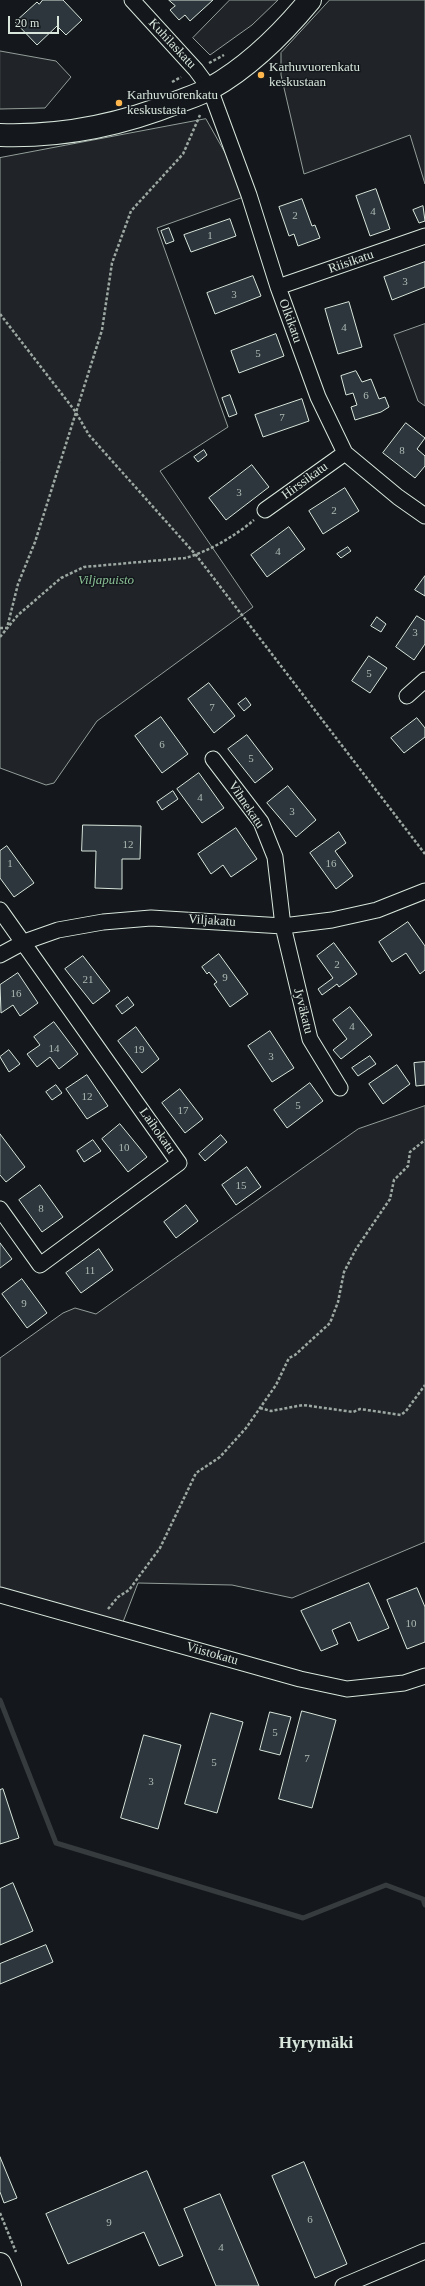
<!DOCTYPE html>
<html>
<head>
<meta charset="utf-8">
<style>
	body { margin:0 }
	#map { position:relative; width:425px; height:2286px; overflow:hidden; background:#14181c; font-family:"Times New Roman",serif }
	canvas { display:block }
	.scale { position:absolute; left:8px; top:16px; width:51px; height:18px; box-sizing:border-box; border:2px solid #d8e6dc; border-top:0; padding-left:5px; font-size:12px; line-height:14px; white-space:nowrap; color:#d8e6dc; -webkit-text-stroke:3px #14181c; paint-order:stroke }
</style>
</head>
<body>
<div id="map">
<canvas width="425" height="2286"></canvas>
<div class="scale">20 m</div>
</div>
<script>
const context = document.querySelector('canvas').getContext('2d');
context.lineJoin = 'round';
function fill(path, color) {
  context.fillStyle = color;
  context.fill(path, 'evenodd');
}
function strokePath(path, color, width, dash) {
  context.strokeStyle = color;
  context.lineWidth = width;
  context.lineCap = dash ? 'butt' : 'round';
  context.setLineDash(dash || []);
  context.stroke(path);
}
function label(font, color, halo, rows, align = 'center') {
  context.font = font + ' "Times New Roman",serif';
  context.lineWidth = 3;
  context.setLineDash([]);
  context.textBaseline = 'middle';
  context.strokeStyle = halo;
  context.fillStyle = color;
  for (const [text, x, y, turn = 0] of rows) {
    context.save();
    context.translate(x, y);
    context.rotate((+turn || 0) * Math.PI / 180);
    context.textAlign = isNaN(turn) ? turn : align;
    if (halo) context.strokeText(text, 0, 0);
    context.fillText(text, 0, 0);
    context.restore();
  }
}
const green = new Path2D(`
	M230,0h48l-26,25 -42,30 -17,-17z
	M330,0h95v184l-15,-49 -106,39 -23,-99v-22z
	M0,51l56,10 15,16 -26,31 -45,1z
	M206,119l43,76 -92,33 71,199 -68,44 93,136 -156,114 -43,62 -8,2 -46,-17v-610z
	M425,324v82l-7,-5 -24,-66z
	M425,1106v436l-133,56 -60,-13 -94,-2 -15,39 -123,-34v-230l63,-45 12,-5 21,6 262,-185z`);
fill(green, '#202428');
strokePath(green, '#939e99', 1);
strokePath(new Path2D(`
	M0,1700l56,143 247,75 83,-33 37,14 2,6`), '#363b3e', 5);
const building = new Path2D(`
	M43,0h20l19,20 -16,15 -9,-9 -20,19 -22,-23 22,-20 2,2z
	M169,0h44l-23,21 -5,-6 -6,5 -9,-10 5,-4z
	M376,189l14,40 -20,7 -14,-40z
	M302,199l10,27 3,-1 5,13 -22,8 -4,-12 -5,2 -10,-29z
	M423,206l2,15 -6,2 -6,-13z
	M230,219l6,17 -45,16 -7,-17z
	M169,228l5,13 -8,3 -5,-13z
	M425,262v25l-33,13 -8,-23z
	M253,276l8,20 -46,18 -8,-21z
	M349,302l13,45 -24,7 -13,-45z
	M276,334l8,22 -45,17 -8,-22z
	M356,371l6,11 9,-3 8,20 6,-2 4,10 -8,5 -26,8 -4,-13 6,-2 -4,-12 -7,2 -5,-19z
	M230,395l7,19 -8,3 -7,-19z
	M302,399l7,22 -46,16 -8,-22z
	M406,423l19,15 -8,11 8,7v10l-10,12 -32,-25z
	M204,450l3,5 -9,7 -4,-5z
	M252,465l17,22 -43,33 -17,-22z
	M345,488l14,23 -36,23 -14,-23z
	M289,527l16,22 -38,28 -16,-22z
	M348,547l3,4 -10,7 -4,-4z
	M425,576v20l-10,-6z
	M417,616l8,5v23l-11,16 -18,-13z
	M377,617l9,7 -5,8 -10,-6z
	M369,656l18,12 -17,25 -18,-12z
	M209,683l26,33 -21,17 -26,-34z
	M246,698l5,7 -7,6 -6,-7z
	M161,717l27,37 -26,19 -27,-37z
	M417,718l8,10v9l-21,16 -13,-15z
	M247,735l26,34 -18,14 -27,-34z
	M199,773l25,35 -22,15 -25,-34z
	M288,786l28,34 -20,17 -29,-34z
	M173,791l5,8 -16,11 -5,-8z
	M83,825l58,1 -1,33h-18v30l-27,-1 1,-37h-14z
	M236,828l21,31 -26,18 -8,-12 -12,9 -13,-20z
	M339,832l7,11 -11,8 18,25 -17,13 -26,-36z
	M7,846l27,37 -20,14 -14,-19v-27z
	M408,922l17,24v24l-5,4 -14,-21 -14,9 -13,-20z
	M334,943l23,31 -18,13 -2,-3 -15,11 -4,-6 15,-11 -16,-22z
	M219,954l29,40 -18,13 -16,-23 3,-2 -8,-10 -2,2 -5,-7z
	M83,956l27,35 -17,13 -28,-35z
	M18,973l20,30 -18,13 -7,-11 -12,8 -1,-28z
	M128,997l6,8 -12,9 -6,-8z
	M350,1007l22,28 -31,24 -8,-9 14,-11 -14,-19z
	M54,1022l24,32 -19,15 -9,-12 -13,10 -10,-13 13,-9 -6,-8z
	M136,1027l23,32 -17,14 -24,-32z
	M270,1031l24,37 -22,14 -24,-36z
	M9,1050l11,14 -11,8 -9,-15z
	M370,1056l6,8 -18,12 -6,-8z
	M425,1062v23l-9,1 -2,-23z
	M397,1065l13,19 -27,20 -14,-20z
	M87,1075l21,31 -21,13 -21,-30z
	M310,1083l13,18 -36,27 -13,-18z
	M56,1085l6,8 -10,7 -6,-8z
	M180,1089l23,30 -18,14 -23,-30z
	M120,1124l27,33 -19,15 -26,-33z
	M0,1134l25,33 -19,15 -6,-7z
	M221,1135l6,7 -22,19 -6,-7z
	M93,1140l8,11 -17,11 -7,-11z
	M247,1167l14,20 -25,18 -14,-20z
	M40,1185l23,32 -21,15 -23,-32z
	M186,1205l12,16 -22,17 -12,-16z
	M0,1243l12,16 -12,9z
	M99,1249l14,21 -32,23 -15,-20z
	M22,1279l25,34 -20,15 -25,-34z
	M369,1583l20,45 -31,13 -8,-19 -18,8 6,14 -17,7 -20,-40z
	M417,1588l8,19v35l-18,7 -20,-49z
	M302,1711l34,9 -24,88 -33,-9z
	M270,1712l21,5 -11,38 -20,-5z
	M211,1713l32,9 -26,91 -32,-9z
	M144,1735l37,10 -23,84 -37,-11z
	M3,1789l16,49 -19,6v-54z
	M13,1883l20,48 -33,14v-56z
	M46,1945l7,17 -53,22v-20z
	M0,2157l17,41 -13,5 -4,-11z
	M304,2162l43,102 -32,14 -43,-102z
	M147,2171l36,85 -24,10 -15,-34 -76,32 -22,-50z
	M220,2194l39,92h-43l-32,-77z`);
fill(building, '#2c363c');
strokePath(building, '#d8e6dc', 1);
const street = new Path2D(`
	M132,0l64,70 14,19 39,106 29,92 40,110 27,56 53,44 27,19
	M278,287l147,-51
	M265,510l80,-57
	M407,696l18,-16
	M213,759l48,63 14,35 8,69 27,113 30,49
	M0,910l179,253 -139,102 -40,-56
	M0,955l24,-13 34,-12 45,-8 48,-4 132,8 49,-6 45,-10 48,-19
	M0,1595l300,84 47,10 57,-6 21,-7
	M343,2286l82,-35`);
const secondary = new Path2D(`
	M0,135c61,2 121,-10 178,-33 10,-4 23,-8 33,-14 39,-22 71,-54 99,-88
	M0,2264l10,22`);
strokePath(street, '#d8e6dc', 17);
strokePath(secondary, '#d8e6dc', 24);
strokePath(new Path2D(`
	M209,63l15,-8
	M172,82l9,-5
	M0,314l75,97 14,24 107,120 229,299
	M0,628h7l11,-44 17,-42 67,-212 10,-67 19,-52 52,-57 17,-39
	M0,637l18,-22 43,-37 23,-11 101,-9c23,-6 50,-22 69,-38
	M260,1408l11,3 32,-6 36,5 14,2 7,-3 41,6 5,-4 19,-26
	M108,1609l10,-12 11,-7 31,-42 36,-75 24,-16 26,-29 30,-43 13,-27 6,-3 35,-32 8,-21 6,-30 12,-23 34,-50 4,-19 14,-14 2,-14 15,-12
	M0,2213l16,39`), '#9da8a2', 2.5, [3, 2]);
strokePath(street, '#14181c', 15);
strokePath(secondary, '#14181c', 22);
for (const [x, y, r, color] of [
	[261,75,4,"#ffb74d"],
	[119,103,4,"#ffb74d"]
]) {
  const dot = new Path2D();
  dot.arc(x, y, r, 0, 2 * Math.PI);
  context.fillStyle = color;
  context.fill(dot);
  strokePath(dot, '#14181c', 1.5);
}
label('11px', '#adbab4', null, [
	["4",373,212],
	["2",295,216],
	["1",210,236],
	["3",405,282],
	["3",234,295],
	["4",344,328],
	["5",258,354],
	["6",366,396],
	["7",282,418],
	["8",402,451],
	["3",239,493],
	["2",334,511],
	["4",278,552],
	["3",415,633],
	["5",369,674],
	["7",212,708],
	["6",162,745],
	["5",251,759],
	["4",200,798],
	["3",292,812],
	["12",128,845],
	["1",10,864],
	["16",331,864],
	["2",337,965],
	["9",225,978],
	["21",88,980],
	["16",16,994],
	["4",352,1027],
	["14",54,1049],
	["19",139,1050],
	["3",271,1057],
	["12",87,1097],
	["5",298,1106],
	["17",183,1111],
	["10",124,1148],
	["15",241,1186],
	["8",41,1209],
	["11",90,1271],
	["9",24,1304],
	["10",411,1624],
	["5",275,1733],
	["7",307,1759],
	["5",214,1763],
	["3",151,1782],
	["6",310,2220],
	["9",109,2223],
	["4",221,2248]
]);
label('13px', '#d8e6dc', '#14181c', [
	["Kuhilaskatu",172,44,47],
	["Riisikatu",351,262,-19],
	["Olkikatu",290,321,70],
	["Hirssikatu",305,481,-36],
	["Vihnekatu",246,805,56],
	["Viljakatu",212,921,4],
	["Jyväkatu",303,1011,76],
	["Laihokatu",157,1131,55],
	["Viistokatu",212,1654,16]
]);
label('13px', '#d8e6dc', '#14181c', [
	["Karhuvuorenkatu",269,68],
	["keskustaan",269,83],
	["Karhuvuorenkatu",127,96],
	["keskustasta",127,111]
], 'left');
label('italic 13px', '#8ac095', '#14181c', [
	["Viljapuisto",106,581]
]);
label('bold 17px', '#d8e6dc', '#14181c', [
	["Hyrymäki",316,2044]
]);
</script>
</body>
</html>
